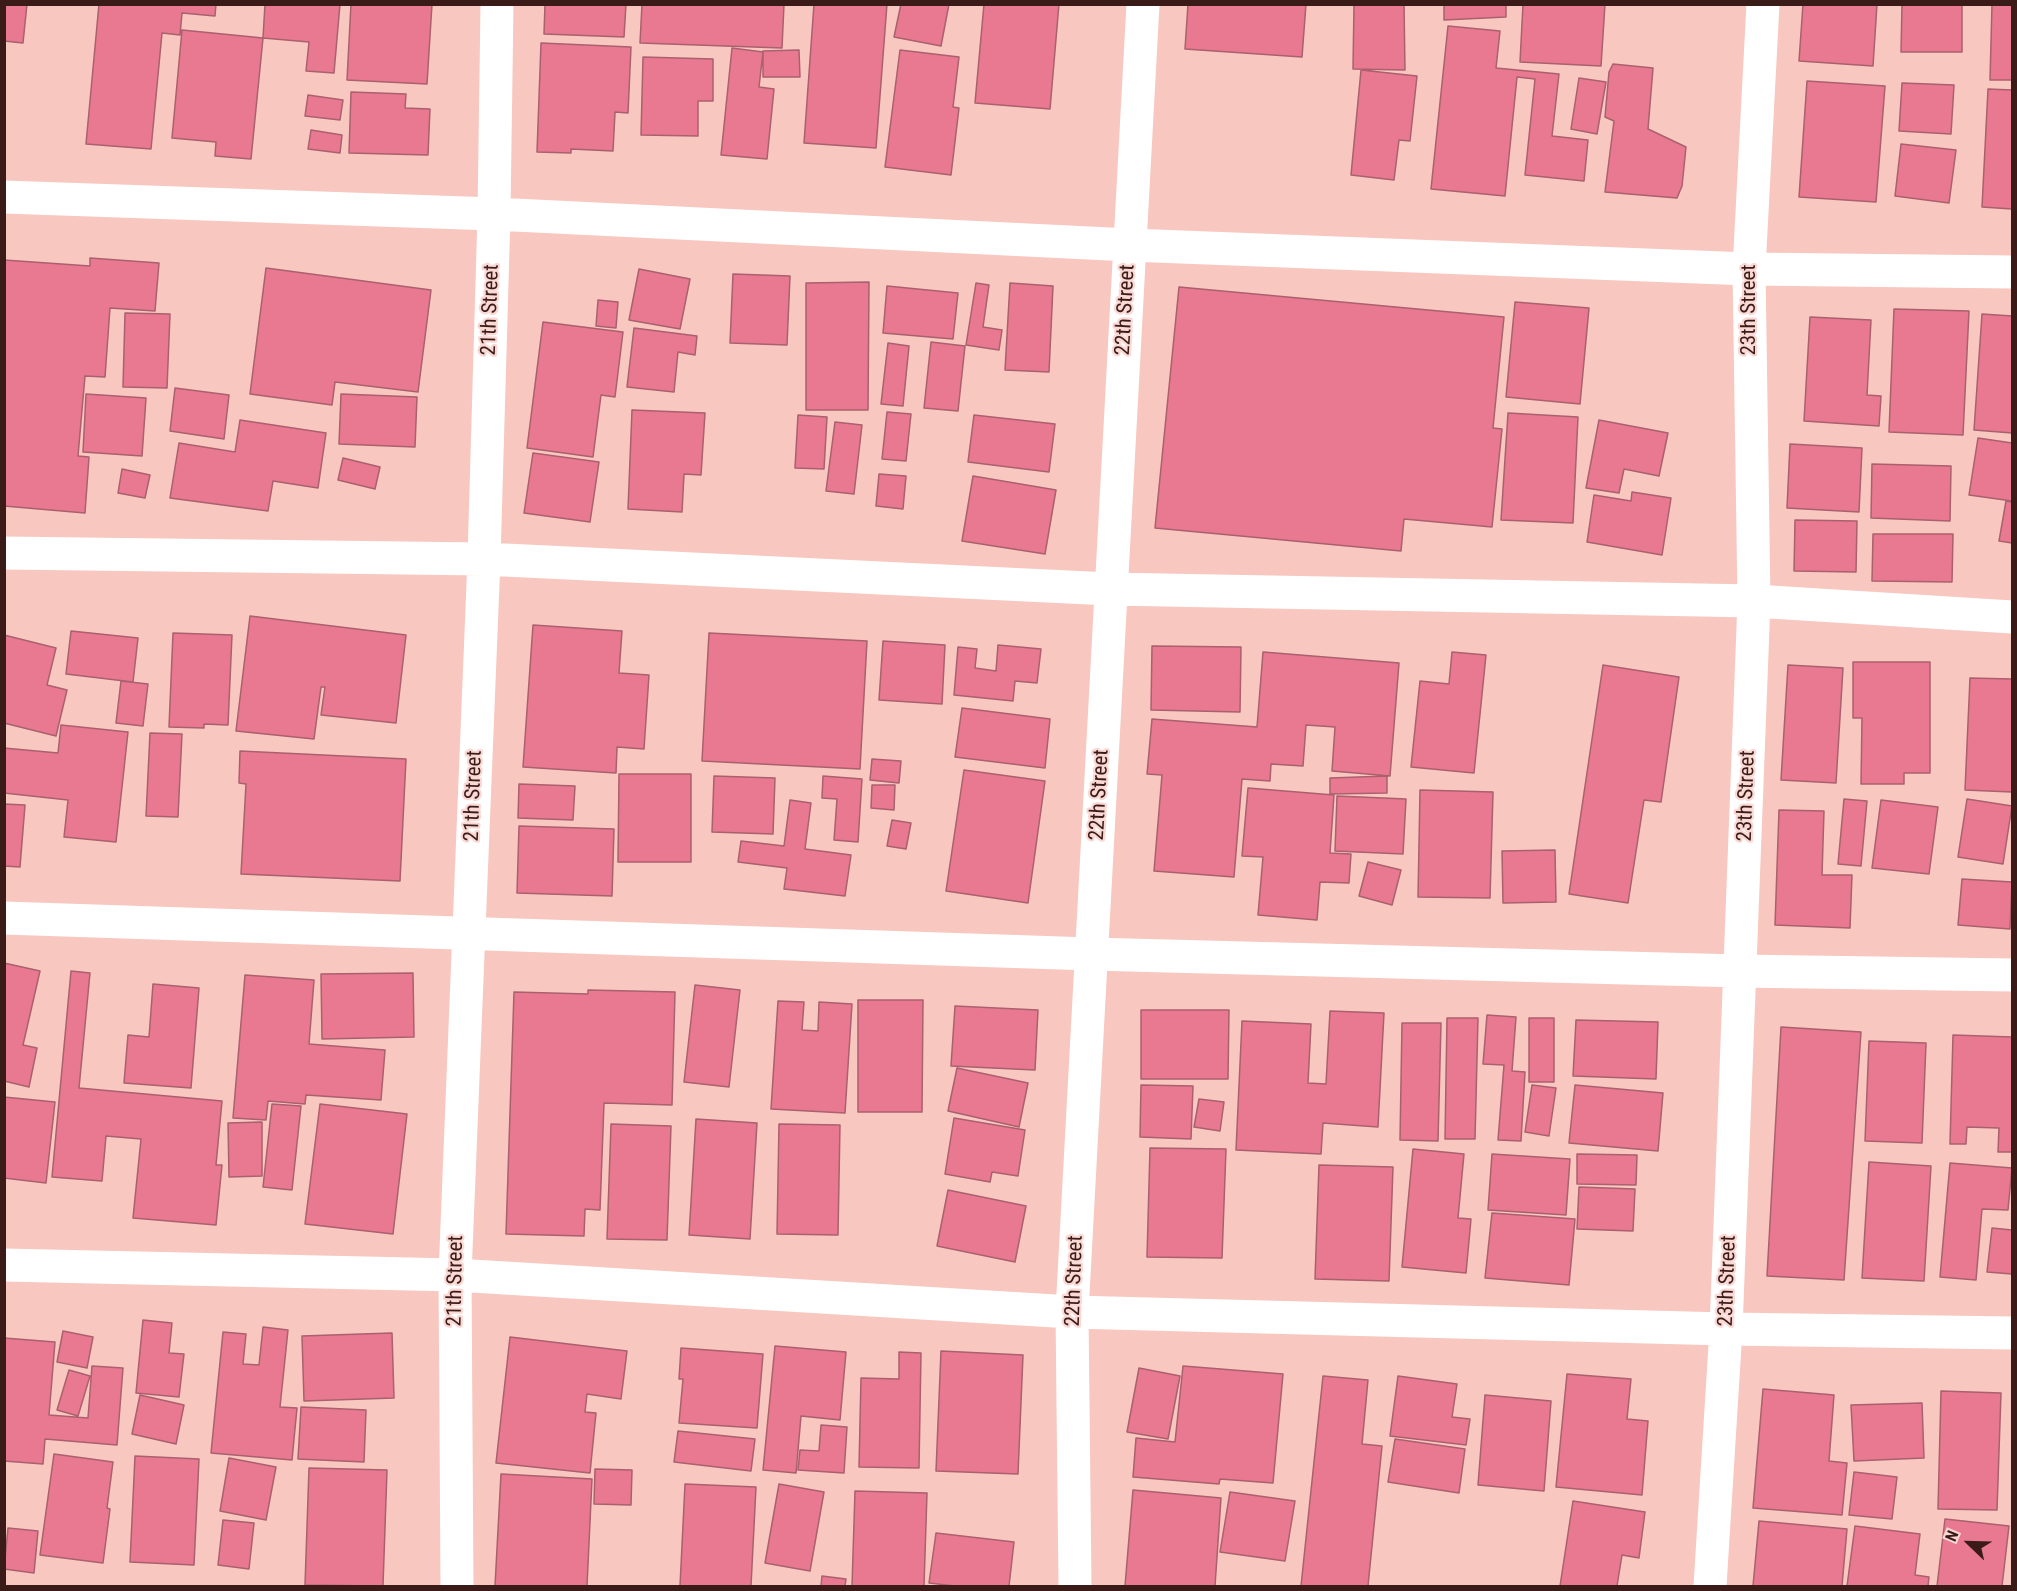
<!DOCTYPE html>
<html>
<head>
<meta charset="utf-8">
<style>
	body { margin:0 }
	#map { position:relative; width:2017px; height:1591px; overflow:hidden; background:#f8c7bf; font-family:"Roboto Condensed",sans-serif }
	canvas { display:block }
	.frame { position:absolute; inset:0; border:6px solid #3a1b18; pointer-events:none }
	.north { position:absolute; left:1939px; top:1513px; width:60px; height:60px; -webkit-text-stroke:4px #fad8d3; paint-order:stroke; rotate:293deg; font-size:16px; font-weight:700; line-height:24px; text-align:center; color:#3a1b18 }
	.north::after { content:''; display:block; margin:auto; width:21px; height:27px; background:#3a1b18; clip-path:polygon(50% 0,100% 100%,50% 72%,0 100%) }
</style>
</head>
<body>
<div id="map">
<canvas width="2017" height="1591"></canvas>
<div class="frame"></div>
<div class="north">N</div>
</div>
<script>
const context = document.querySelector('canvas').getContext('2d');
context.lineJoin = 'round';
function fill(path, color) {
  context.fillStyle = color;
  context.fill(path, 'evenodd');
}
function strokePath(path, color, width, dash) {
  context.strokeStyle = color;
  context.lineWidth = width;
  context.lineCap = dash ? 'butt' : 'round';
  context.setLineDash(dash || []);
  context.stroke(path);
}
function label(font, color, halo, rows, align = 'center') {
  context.font = font + ' "Roboto Condensed",sans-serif';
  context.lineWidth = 4.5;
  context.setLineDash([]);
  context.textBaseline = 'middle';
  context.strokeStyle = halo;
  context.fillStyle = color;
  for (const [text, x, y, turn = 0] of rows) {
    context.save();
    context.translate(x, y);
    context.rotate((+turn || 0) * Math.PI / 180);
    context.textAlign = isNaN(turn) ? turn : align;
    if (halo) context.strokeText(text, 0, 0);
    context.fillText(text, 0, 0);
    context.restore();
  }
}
const building = new Path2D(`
	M4,4h23l-4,39 -19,-2z
	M99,4h117l-1,12 -33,-3 -2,22 -18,-2 -11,116 -65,-5z
	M265,4h75l-6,69 -28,-2 3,-29 -46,-4z
	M351,4h81l-5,80 -80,-4z
	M545,4h81l-2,33 -80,-3z
	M642,4h142l-2,44 -142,-5z
	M814,4h73l-11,144 -72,-5z
	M901,4h48l-8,42 -47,-9z
	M984,4h75l-9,105 -75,-6z
	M1188,4h118l-4,53 -117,-8z
	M1354,4h50l1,66 -52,-1z
	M1444,4h62v13l-62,3z
	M1523,4h82l-4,62 -81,-4z
	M1803,4h74l-4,62 -74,-5z
	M1902,4h60v48h-61z
	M1992,4h20v76h-22z
	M1448,26l52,5 -4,37 63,6 -7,62 36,4 -4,41 -59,-6 10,-96 -18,-2 -12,119 -74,-7z
	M182,30l81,8 -12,121 -36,-3 1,-14 -44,-4z
	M541,43l90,4 -3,66 -13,-1 -2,39 -42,-2v4l-34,-1z
	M732,48l31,4 -4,35 15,2 -7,70 -46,-4z
	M799,50l1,27h-37v-26z
	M900,50l59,7 -6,50 6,1 -8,67 -66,-8z
	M643,57l70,2v42h-15v35l-57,-1z
	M1613,64l40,4 -5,61 38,18 -4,39 -5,12 -72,-6 9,-71 -9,-4 4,-45z
	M1361,70l56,6 -7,65 -11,-1 -5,40 -43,-5z
	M1579,78l27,4 -9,52 -26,-5z
	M1807,81l78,5 -9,116 -77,-5z
	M1902,83l52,2 -3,49 -52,-3z
	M1988,89l24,1v119l-30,-2z
	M351,92l55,2 -1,14 25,1 -2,46 -79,-2z
	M308,95l35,5 -3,20 -35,-4z
	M311,130l31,5 -2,18 -32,-4z
	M1901,144l55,6 -7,53 -54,-7z
	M90,258l69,5 -4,48 -45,-3 -5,69 -20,-1 -7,80 11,1 -4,56 -81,-7v-246l86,6z
	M266,268l165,22 -13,102 -83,-10 -3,23 -82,-11z
	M639,269l51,10 -10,50 -51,-9z
	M733,274l57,2 -3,69 -57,-2z
	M869,282l-1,128h-62v-127z
	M976,283l13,2 -6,42 19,3 -3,20 -33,-5z
	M1010,283l43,3 -4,86 -44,-2z
	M887,286l71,7 -5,46 -70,-6z
	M1179,287l325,30 -11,111 9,1 -10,98 -88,-8 -3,32 -246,-23z
	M598,300l20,2 -2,26 -20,-2z
	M1515,302l74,6 -9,96 -74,-7z
	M1894,309l75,2 -6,124 -74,-3z
	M125,313l45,1 -3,74 -44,-1z
	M1982,314l30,2v117l-38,-3z
	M1810,317l61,3 -4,75 14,1 -2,30 -75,-5z
	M543,322l80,10 -8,65 -14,-2 -8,62 -66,-9z
	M634,328l63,8 -2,19 -17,-3 -4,40 -47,-5z
	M931,342l34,4 -7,65 -34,-3z
	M888,343l21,3 -6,60 -22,-2z
	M175,388l54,7 -5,44 -54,-8z
	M86,394l60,4 -4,58 -59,-4z
	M341,394l76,3 -2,50 -76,-3z
	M632,410l73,3 -4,62 -17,-1 -2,38 -54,-3z
	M887,412l24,2 -5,47 -24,-2z
	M1508,413l70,4 -5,106 -72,-3z
	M798,415l29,2 -3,52 -29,-1z
	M974,415l81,9 -6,48 -81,-10z
	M240,420l86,13 -8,55 -45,-7 -5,30 -98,-13 9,-55 56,9z
	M1599,420l69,13 -9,43 -35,-7 -5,24 -33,-5z
	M835,422l27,3 -8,69 -28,-3z
	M1978,438l34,5v58l-43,-6z
	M1790,444l72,4 -3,64 -72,-4z
	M533,453l66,9 -9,60 -66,-9z
	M343,458l37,9 -5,22 -37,-9z
	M1872,464l79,2 -1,55 -79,-3z
	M122,469l28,6 -5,23 -27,-5z
	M879,474l27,2 -3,33 -27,-3z
	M973,476l83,14 -11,64 -83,-13z
	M1632,492l39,6 -9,57 -75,-13 7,-47 37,6z
	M2006,501l6,1v41l-13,-2z
	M1795,520l62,1 -1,51 -62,-1z
	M1873,534h80l-1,48 -80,-1z
	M250,616l156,19 -10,88 -75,-8 4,-28h-4l-7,52 -78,-8z
	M533,625l89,6 -3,42 30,2 -5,74 -27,-2 -1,26 -93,-6z
	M71,631l67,7 -5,44 -67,-8z
	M173,633l59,2 -4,90 -24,-1v4l-35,-1z
	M709,633l158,8 -7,128 -158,-8z
	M4,635l52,13 -9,37 20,5 -11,46 -52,-13z
	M883,641l62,4 -3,59 -63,-4z
	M998,645l43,4 -4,34 -22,-2 -2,20 -59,-6 4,-48 19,2 -2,19 21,3z
	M1152,646l89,1 -1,65 -89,-2z
	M1263,652l136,11 -9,113 -58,-5 3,-44 -29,-2 -3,41 -32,-2 -1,17 -28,-2 -8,98 -80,-6 8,-96 -15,-1 5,-55 105,8z
	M1452,652l34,3 -12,118 -63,-6 9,-86 29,3z
	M1853,662h77v111h-26v11h-43l1,-66h-9z
	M1603,665l76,12 -18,125 -17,-2 -16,103 -59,-9z
	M1788,665l55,3 -7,115 -55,-3z
	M1970,678l42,1v113l-47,-2z
	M121,681l27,3 -5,42 -27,-3z
	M962,708l88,11 -5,49 -90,-11z
	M61,725l67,7 -12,110 -52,-5 4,-37 -64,-7v-45l54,5z
	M150,733l32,1 -4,83 -32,-1z
	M240,751l166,8 -6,122 -159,-7 5,-90 -7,-1z
	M872,759l29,2 -2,22 -29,-3z
	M964,770l81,11 -17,122 -82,-12z
	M619,774h72v88h-73z
	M714,776l61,2 -2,56 -61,-2z
	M823,776l39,3 -4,63 -24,-2 3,-41 -15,-1z
	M1387,776v17l-57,1v-16z
	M519,784l56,2 -2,34 -55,-2z
	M872,785h23l-1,25 -23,-2z
	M1248,788l86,7 -4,58 21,1 -2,29 -29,-1 -3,38 -59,-5 5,-58 -21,-1z
	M1420,790l73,2 -3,106 -72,-1z
	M1337,796l69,3 -3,55 -68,-3z
	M1844,799l23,2 -6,65 -23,-2z
	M1967,799l45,7 -9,58 -45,-7z
	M790,800l21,3 -6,46 46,6 -6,41 -61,-7 3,-21 -49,-6 3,-21 43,5z
	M1881,800l57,7 -9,67 -57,-6z
	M4,804l21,1 -5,62 -16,-1z
	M1779,810l45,1 -2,64h30l-2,53 -75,-3z
	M892,820l19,3 -5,26 -19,-3z
	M519,826l95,3 -2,67 -95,-3z
	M1555,850l1,52 -53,1 -1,-52z
	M1368,862l33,8 -9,35 -33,-9z
	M1962,879l50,3 -2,47 -52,-4z
	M4,963l36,8 -17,74 14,3 -8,39 -25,-6z
	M71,971l19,2 -11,115 143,13 -6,64h6l-6,60 -83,-7 8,-79 -35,-3 -4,45 -50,-4z
	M413,973l1,64 -92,2 -1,-65z
	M245,975l69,5 -5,64 76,6 -4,50 -75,-5 -1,9 -37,-3 -2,19 -33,-2z
	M153,984l46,4 -8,100 -67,-5 4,-48 21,2z
	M695,985l45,5 -11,97 -45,-5z
	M588,990l87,2 -3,113 -68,-2 -4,107 -15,-1 -1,27 -78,-2 8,-242 74,2z
	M858,1000h65l-1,112h-64z
	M778,1001l26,1 -2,28 16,1 1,-29 33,2 -7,109 -74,-4z
	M955,1006l83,4 -3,60 -84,-4z
	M1141,1010h88l-1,69h-87z
	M1330,1011l54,2 -6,114 -55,-4 -2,31 -85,-4 6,-129 69,3 -3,59 18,1z
	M1487,1015l29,2 -4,54 13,1 -4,69 -23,-1 6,-75 -21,-1z
	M1447,1018h31l-3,121h-30z
	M1529,1018h25v64h-25z
	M1576,1020l82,2 -2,57 -83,-3z
	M1402,1023h39l-3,118 -38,-1z
	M1781,1027l80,5 -17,248 -77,-4z
	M1953,1035l59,2v115h-14l1,-24 -32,-1 -1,17h-16z
	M1869,1041l57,2 -4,100 -57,-2z
	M957,1068l71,15 -9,44 -71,-16z
	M1141,1085l52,1 -2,53 -51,-2z
	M1532,1085l24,3 -7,48 -24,-4z
	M1575,1085l88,8 -5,58 -89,-8z
	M4,1097l51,5 -9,81 -42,-5z
	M1199,1099l25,3 -4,29 -26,-4z
	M272,1104l29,2 -9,84 -29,-3z
	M320,1104l87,10 -14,120 -88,-10z
	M954,1118l71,12 -7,46 -26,-4 -2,10 -45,-8z
	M696,1119l61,4 -7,116 -61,-4z
	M262,1122v54l-33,1 -1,-54z
	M611,1124l60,2 -4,114 -60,-1z
	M779,1124l61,1 -2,110 -61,-1z
	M1150,1148l76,1 -4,109 -75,-1z
	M1413,1149l51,5 -6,64 13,1 -5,54 -64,-6z
	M1492,1154l78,5 -4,56 -78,-5z
	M1577,1154l60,1 -1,30 -59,-1z
	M1869,1162l62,4 -7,115 -62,-3z
	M1950,1163l62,5 -4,42 -26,-1 -6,71 -36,-3z
	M1319,1165l74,2 -4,114 -74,-2z
	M1579,1187l56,2 -2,42 -56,-2z
	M948,1190l78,16 -11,56 -78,-16z
	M1492,1213l83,6 -6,66 -84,-7z
	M1992,1228l20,2v44l-25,-2z
	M143,1320l29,3 -3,30 15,1 -5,43 -43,-4z
	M263,1327l25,3 -8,77 17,1 -5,52 -81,-7 12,-121 23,2 -3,30 16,1z
	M63,1331l30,6 -6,31 -30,-6z
	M392,1333l2,65 -90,3 -2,-65z
	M510,1337l117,14 -6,48 -34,-5 -2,18 11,1 -6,60 -94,-10z
	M4,1338l51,4 -6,73 39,3 4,-52 31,2 -6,77 -72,-6 -2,25 -39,-3z
	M775,1346l71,6 -6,68 -39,-4 -5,57 -33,-3z
	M681,1348l82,6 -6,74 -78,-5 4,-44h-4z
	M941,1351l82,4 -5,119 -82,-3z
	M899,1352l22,1 -2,115 -60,-1 2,-89 38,1z
	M1183,1366l100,8 -10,109 -53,-4 -1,5 -86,-7 3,-39 39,4z
	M1139,1368l41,8 -12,63 -41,-7z
	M69,1370l21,6 -12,40 -21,-6z
	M1567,1374l64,5 -4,40 21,2 -6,74 -86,-8z
	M1323,1376l45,4 -6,64 20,2 -14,140h-67z
	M1398,1376l59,8 -5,33 18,2 -4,26 -76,-9z
	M1763,1389l71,6 -5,66 18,2 -5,52 -89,-7z
	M1941,1391l60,2 -4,117 -59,-1z
	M140,1395l44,10 -8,39 -44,-10z
	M1485,1395l66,6 -7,90 -66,-6z
	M1922,1403l2,55 -70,3 -3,-56z
	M301,1407l65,3 -2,52 -66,-3z
	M821,1425l26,2 -3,46 -46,-3 2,-20 19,1z
	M678,1431l77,8 -4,32 -77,-9z
	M1395,1439l70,10 -6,44 -71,-11z
	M54,1454l59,8 -6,46 3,1 -7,54 -63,-8z
	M135,1456l64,3 -5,106 -64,-3z
	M229,1458l47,9 -10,53 -46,-9z
	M309,1468l78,2 -4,116 -78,-1z
	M595,1469l37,1 -1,35 -37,-1z
	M1854,1472l43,5 -5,42 -43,-4z
	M501,1474l91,5 -5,107h-92z
	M685,1484l71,3 -5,99h-71z
	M779,1484l45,8 -14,79 -45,-8z
	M1133,1490l88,8 -6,88h-90z
	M855,1491l72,2 -3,93h-72z
	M1230,1492l65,9 -10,60 -65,-9z
	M1573,1501l72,11 -6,46 -17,-3 -5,31h-57z
	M1945,1519l64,7 -7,60h-65z
	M223,1520l31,3 -5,46 -31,-4z
	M1759,1521l88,8 -5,57h-89z
	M1855,1526l65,8 -5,41 14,2 -1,9h-81z
	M8,1528l30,3 -4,42 -30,-4z
	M936,1533l78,9 -5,44h-54l-26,-3z
	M822,1576l24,3 -1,7h-24z`);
fill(building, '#e97990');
strokePath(building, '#aa606e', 1.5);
strokePath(new Path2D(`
	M4,197l490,17 636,31 619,24 263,3
	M4,553l480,6 626,30 644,12 258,16
	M4,918l1087,36 649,17 272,4
	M4,1265l451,10 617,37 654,17 286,4
	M457,1586l-2,-311 29,-716 10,-345 3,-210
	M1075,1586l-3,-274 71,-1308
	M1710,1586l16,-257 28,-728 -5,-332 14,-265`), '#fff', 33);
label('21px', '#3a1b18', '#fad8d3', [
	["21th Street",491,310,-88],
	["22th Street",1126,310,-87],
	["23th Street",1750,310,-90],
	["22th Street",1100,795,-87],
	["21th Street",474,796,-88],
	["23th Street",1747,796,-88],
	["21th Street",456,1281,-89],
	["22th Street",1075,1281,-88],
	["23th Street",1728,1281,-88]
]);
</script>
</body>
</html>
